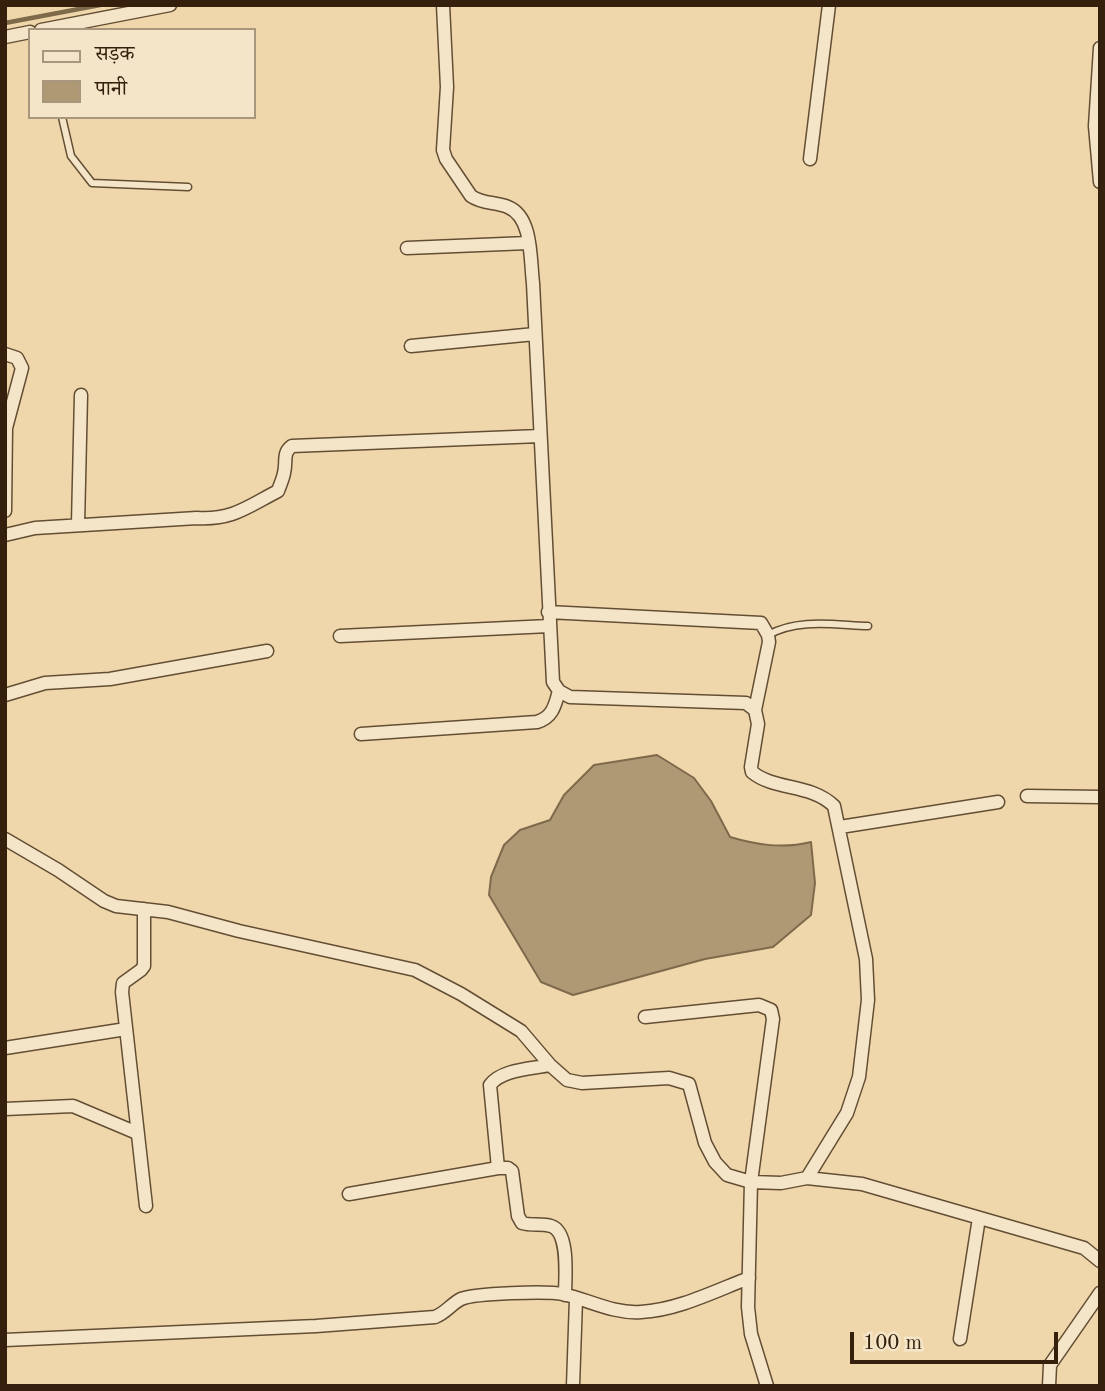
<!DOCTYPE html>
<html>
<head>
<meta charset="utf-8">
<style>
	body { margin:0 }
	#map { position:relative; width:1105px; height:1391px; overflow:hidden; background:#efd7ab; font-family:"Old Standard TT","Noto Serif Devanagari",serif }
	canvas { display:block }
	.frame { position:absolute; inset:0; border:7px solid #34200c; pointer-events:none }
	.legend { position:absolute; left:28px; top:28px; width:228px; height:91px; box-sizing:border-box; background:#f5e5c8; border:2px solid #a8967d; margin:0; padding:9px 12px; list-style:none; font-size:21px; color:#34200c }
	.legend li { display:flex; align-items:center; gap:14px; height:35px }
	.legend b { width:35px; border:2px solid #a8967d }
	.scale { position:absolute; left:850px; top:1332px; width:208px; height:32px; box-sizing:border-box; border:4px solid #34200c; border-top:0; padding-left:9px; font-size:21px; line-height:24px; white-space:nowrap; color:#34200c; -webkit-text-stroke:5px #f5e5c8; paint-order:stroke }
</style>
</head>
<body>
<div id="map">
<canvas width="1105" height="1391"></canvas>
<div class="frame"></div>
<ul class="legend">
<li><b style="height:9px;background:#f5e5c8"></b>सड़क</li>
<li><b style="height:19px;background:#af9975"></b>पानी</li>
</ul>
<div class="scale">100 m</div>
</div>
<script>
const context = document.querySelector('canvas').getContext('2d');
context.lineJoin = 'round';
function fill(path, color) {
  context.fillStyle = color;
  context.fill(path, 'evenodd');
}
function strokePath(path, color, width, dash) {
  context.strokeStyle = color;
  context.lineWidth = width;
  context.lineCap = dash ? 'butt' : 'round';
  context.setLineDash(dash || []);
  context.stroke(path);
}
const water = new Path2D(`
	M657,755l37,23 17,23 19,36c27,8 53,12 81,5l4,41 -4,32 -38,32 -68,12 -132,36 -32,-13 -52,-87 2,-18 13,-32 16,-15 30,-10 14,-25 30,-30z`);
fill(water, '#af9975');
strokePath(water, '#7e694b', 2);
strokePath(new Path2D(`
	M5,23l95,-18`), '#7e694b', 4.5);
const lane = new Path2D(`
	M62,117l9,39 21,27 96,4
	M768,635c30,-17 67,-10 100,-9`);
const street = new Path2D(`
	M443,5l4,82 -4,63 3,9 25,37c11,8 25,6 37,11 25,10 22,53 25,76l20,399 6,9 11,6 176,6 9,7 3,14 -7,43 1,5c23,19 58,11 82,34l32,153 2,41 -9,77 -12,36 -40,65
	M41,30l129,-25
	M5,37l25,-5
	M1100,48l-5,78 5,56
	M810,159l19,-154
	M407,248l121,-5
	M411,346l124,-12
	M5,354l12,4 5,10 -16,60 -1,83
	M78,524l3,-129
	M5,535l30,-7 162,-10c36,2 50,-11 81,-27 2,-6 5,-12 6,-18 3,-11 -2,-20 8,-27l248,-10
	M548,612l213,11 7,12 1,7 -14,68
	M340,636l209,-10
	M5,695l40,-12 65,-4 157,-28
	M361,734l176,-12c16,-5 18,-17 22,-31
	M1027,796l73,1
	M840,827l158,-25
	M5,839l53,31 46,31 12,5 52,6 71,19 176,39 46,24 60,37 29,34 17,15 15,3 87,-5 20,6 16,59 10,19 12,13 24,7 30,1 26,-5 55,6 222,64 16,13
	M144,909v57l-3,4 -18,13 -1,9 24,214
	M645,1017l114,-12 12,5 2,9 -22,163 -3,125 3,27 16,52
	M5,1048l121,-19
	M5,1109l68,-3 64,27
	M498,1168h10l4,3 6,45 4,7c9,3 20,0 29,3 19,6 14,52 14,69
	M349,1194l149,-26 -8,-83c12,-16 42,-16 60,-20
	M960,1339l19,-121
	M5,1340l311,-14 119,-9c11,-4 16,-13 26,-18 14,-6 86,-8 102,-5 26,6 51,20 78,18 37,-2 74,-21 108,-34
	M573,1386l3,-87
	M1049,1386l1,-21 50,-72`);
strokePath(lane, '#634e34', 9);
strokePath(street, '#634e34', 15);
strokePath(lane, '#f5e5c8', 6);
strokePath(street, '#f5e5c8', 12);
</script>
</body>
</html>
